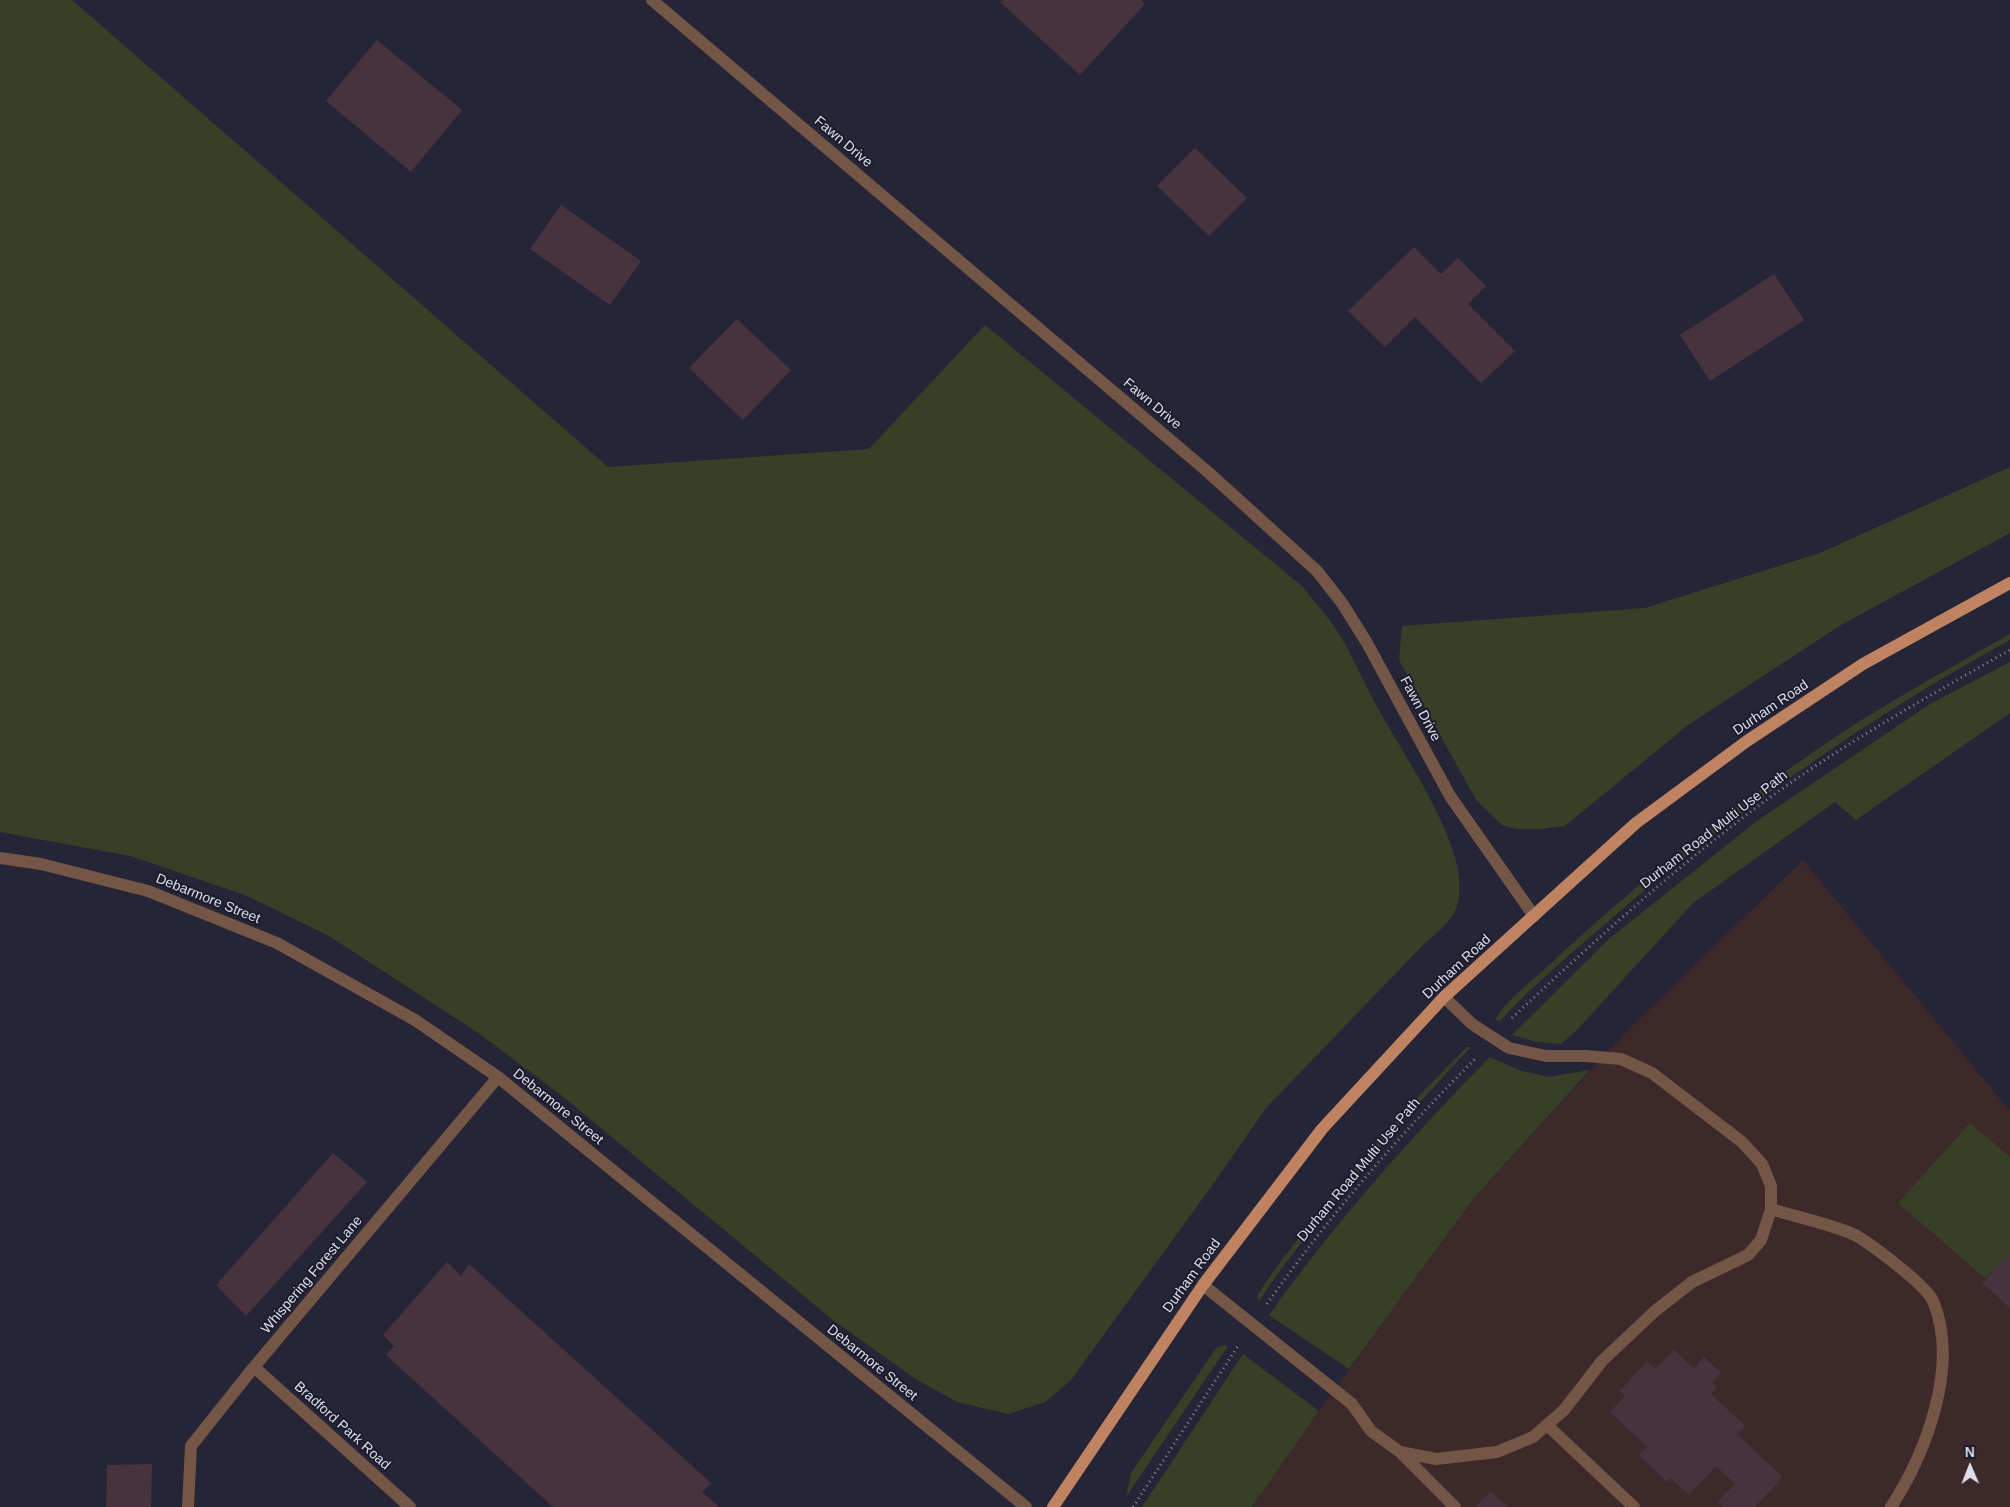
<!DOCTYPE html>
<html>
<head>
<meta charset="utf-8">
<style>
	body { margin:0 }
	#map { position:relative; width:2010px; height:1507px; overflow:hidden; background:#262537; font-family:Arial,sans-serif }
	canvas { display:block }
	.north { position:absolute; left:1945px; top:1442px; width:50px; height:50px; -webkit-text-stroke:4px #1c1c2d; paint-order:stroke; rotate:359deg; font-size:14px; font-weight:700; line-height:20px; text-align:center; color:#dfdfec }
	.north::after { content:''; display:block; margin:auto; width:18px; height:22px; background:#dfdfec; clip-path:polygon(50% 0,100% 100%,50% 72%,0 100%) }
</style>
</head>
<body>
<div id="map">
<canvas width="2010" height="1507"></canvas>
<div class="north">N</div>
</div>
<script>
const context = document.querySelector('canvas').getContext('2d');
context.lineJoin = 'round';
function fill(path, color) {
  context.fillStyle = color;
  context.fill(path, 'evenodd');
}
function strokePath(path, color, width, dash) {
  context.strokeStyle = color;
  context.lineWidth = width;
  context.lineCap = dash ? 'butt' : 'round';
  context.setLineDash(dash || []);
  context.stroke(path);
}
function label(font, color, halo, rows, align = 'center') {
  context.font = font + ' Arial,sans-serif';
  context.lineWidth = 4;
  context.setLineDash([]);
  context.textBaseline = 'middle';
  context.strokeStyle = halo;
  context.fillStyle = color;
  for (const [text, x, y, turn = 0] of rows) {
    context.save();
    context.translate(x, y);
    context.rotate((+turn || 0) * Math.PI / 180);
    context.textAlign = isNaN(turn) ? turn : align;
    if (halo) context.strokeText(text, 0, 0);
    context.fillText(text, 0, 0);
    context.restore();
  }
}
fill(new Path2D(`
	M1803,860l207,251v396h-758l67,-96 154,-212 156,-170z`), '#3d292a');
fill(new Path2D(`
	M0,0h72l536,467 261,-18 116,-124 317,261c11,14 25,29 35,45 14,21 24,47 37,70 25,48 94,143 85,196 -3,22 -20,34 -35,47l-158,164 -55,79 -140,193 -26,22 -37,12 -51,-12 -43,-24 -81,-58 -272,-225 -84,-63 -148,-96 -84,-41 -115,-39 -130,-24z
	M2010,467v66l-169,92 -153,100 -123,101 -26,3h-23l-14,-4 -26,-25 -77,-140 3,-34 243,-18 175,-55z
	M2010,634v6c-144,79 -275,171 -399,279 -38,33 -77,65 -111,102l-4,-1c2,-12 41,-44 52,-54 90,-84 187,-162 289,-230 56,-37 115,-69 173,-102z
	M2010,662v51l-154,107 -21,-18 -142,101 -117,128 -15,13 -25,-2 -24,-7 98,-97 147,-117 173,-117z
	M1467,1047h4c-51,54 -99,108 -146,166 -23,29 -46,57 -66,88l-2,-5c17,-27 37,-52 57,-77 48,-61 98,-118 153,-172z
	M1490,1057l29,13 29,7 42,-7 -117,129 -124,170 -80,-54c66,-92 141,-177 221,-258z
	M1970,1123l40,34v98l-25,23 -87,-75z
	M1224,1345l4,1 -102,151 5,-24 85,-125z
	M1243,1354l76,57 -67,96h-110z`), '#373f27');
fill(new Path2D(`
	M1002,0h139l4,4 -65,71 -80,-73z
	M377,40l85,70 -51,62 -85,-71z
	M1195,148l52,50 -38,38 -52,-50z
	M561,205l80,56 -31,44 -80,-56z
	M1414,247l27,27 17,-16 28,28 -18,18 47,47 -34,32 -66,-66 -30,30 -37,-36z
	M1774,274l30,46 -94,61 -30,-46z
	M737,319l54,51 -48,50 -54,-52z
	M333,1153l34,29 -121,134 -30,-31z
	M2009,1254l1,1v53l-28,-25z
	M447,1262l14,14 8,-12 242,219 -9,9 17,15h-166l-167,-152 8,-9 -11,-11z
	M1674,1350l20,19 10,-12 17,16 -9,9 5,5 -6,7 34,32 -8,8 46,43 -28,30h-32l-6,-5 18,-18 -19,-18 -27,29 -18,-17 -4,4 -28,-27 8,-8 -37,-35 15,-16 -5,-5 27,-30 8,8z
	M152,1464l-1,43h-45l1,-42z
	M1491,1491l17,16h-33z`), '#47333e');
strokePath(new Path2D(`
	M1512,1018c81,-76 164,-151 253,-217 78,-57 162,-104 245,-151
	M1267,1304c62,-88 133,-170 209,-246
	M1133,1507l105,-161`), '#868595', 3, [1, 4]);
strokePath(new Path2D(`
	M1771,1209c25,8 60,15 84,26 16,9 71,50 78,66 27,64 -7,152 -42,206
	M1203,1285l149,119 19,27 29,21 36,7 61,-7 36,-15 31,-27 38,-49 53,-50 37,-29 56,-27 13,-15 10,-31v-23l-9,-22 -20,-22 -90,-69 -31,-14 -36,-3h-39l-37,-8 -37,-24 -28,-27
	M1547,1425l87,82
	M1400,1452l55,55`), '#745646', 12);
strokePath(new Path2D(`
	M652,0l556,472 109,99 25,32 25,40 83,153 84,120
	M0,858l41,6 107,27 129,52 138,77 83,57 528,430
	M254,1367l156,140
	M188,1507l3,-61 63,-79 244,-290`), '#745646', 12);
strokePath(new Path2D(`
	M1053,1507l150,-222 119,-156 122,-132 192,-174 111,-82 116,-77 147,-81`), '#bf8362', 12);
label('14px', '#dfdfec', '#1c1c2d', [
	["Fawn Drive",843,142,40],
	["Fawn Drive",1152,404,40],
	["Durham Road",1771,708,-34],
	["Fawn Drive",1420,709,62],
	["Durham Road Multi Use Path",1714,830,-38],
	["Debarmore Street",208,899,22],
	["Durham Road",1457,967,-43],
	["Debarmore Street",558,1107,39],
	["Durham Road Multi Use Path",1359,1170,-50],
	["Whispering Forest Lane",312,1275,-50],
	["Durham Road",1192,1276,-54],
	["Debarmore Street",872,1363,39],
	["Bradford Park Road",342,1426,42]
]);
</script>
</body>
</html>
